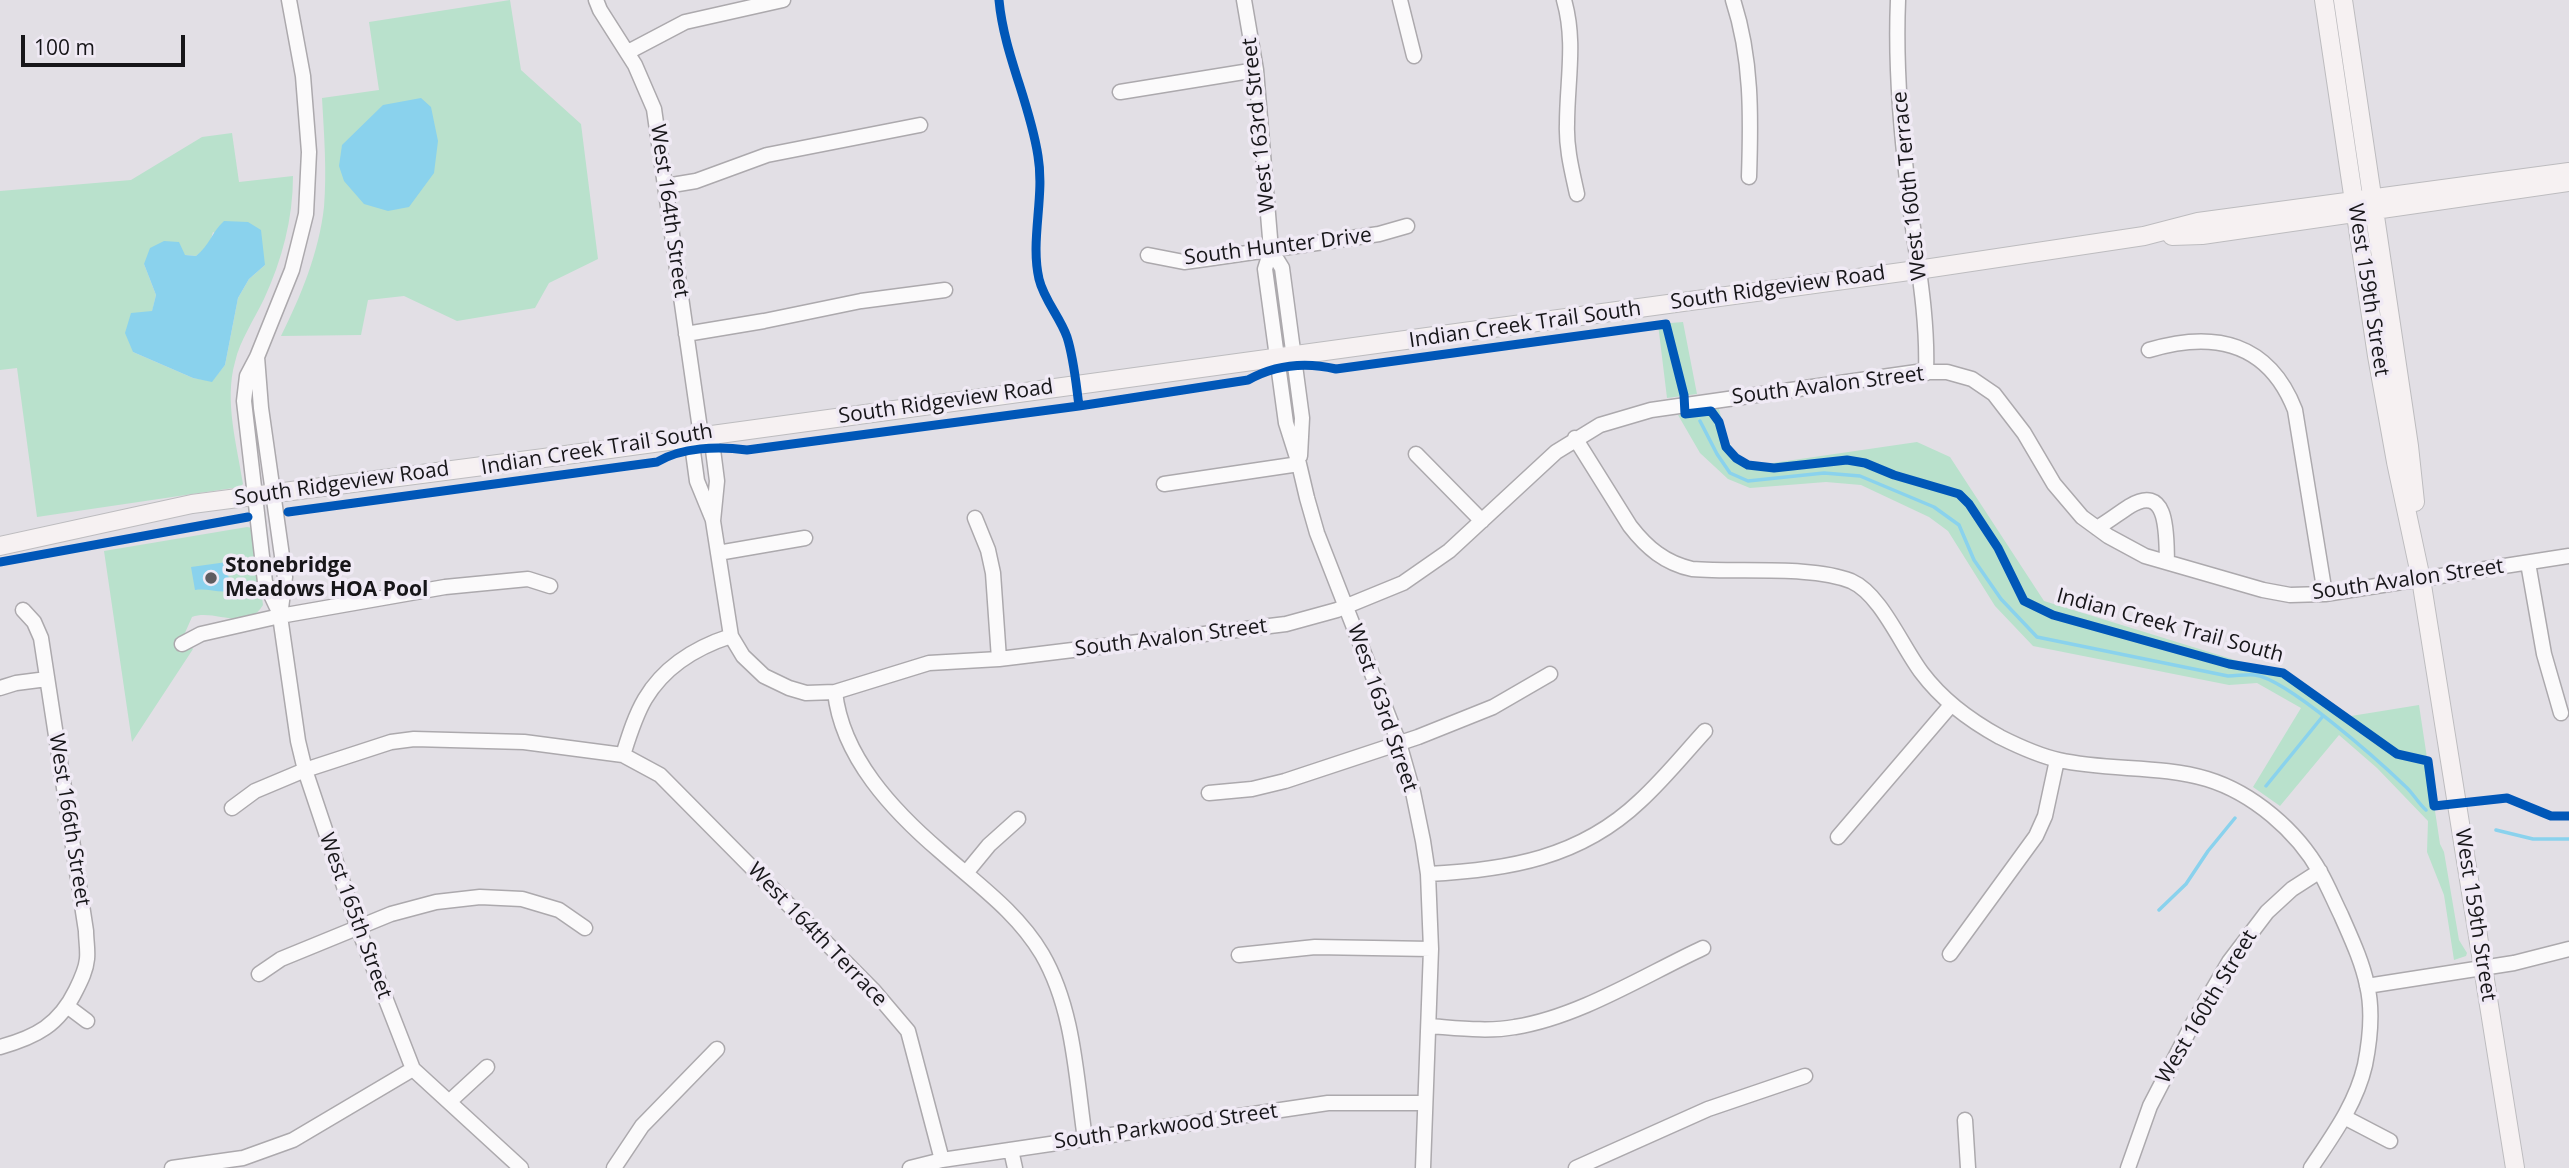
<!DOCTYPE html>
<html>
<head>
<meta charset="utf-8">
<style>
	body { margin:0 }
	#map { position:relative; width:2569px; height:1168px; overflow:hidden; background:#e2dfe5; font-family:"Open Sans",sans-serif }
	canvas { display:block }
	.scale { position:absolute; left:21px; top:35px; width:164px; height:32px; box-sizing:border-box; border:4px solid #171619; border-top:0; padding-left:9px; font-size:21px; line-height:24px; white-space:nowrap; color:#171619; -webkit-text-stroke:5px #f0eaf5; paint-order:stroke }
</style>
</head>
<body>
<div id="map">
<canvas width="2569" height="1168"></canvas>
<div class="scale">100 m</div>
</div>
<script>
const context = document.querySelector('canvas').getContext('2d');
context.lineJoin = 'round';
function fill(path, color) {
  context.fillStyle = color;
  context.fill(path, 'evenodd');
}
function strokePath(path, color, width, dash) {
  context.strokeStyle = color;
  context.lineWidth = width;
  context.lineCap = dash ? 'butt' : 'round';
  context.setLineDash(dash || []);
  context.stroke(path);
}
function label(font, color, halo, rows, align = 'center') {
  context.font = font + ' "Open Sans",sans-serif';
  context.lineWidth = 7;
  context.setLineDash([]);
  context.textBaseline = 'middle';
  context.strokeStyle = halo;
  context.fillStyle = color;
  for (const [text, x, y, turn = 0] of rows) {
    context.save();
    context.translate(x, y);
    context.rotate((+turn || 0) * Math.PI / 180);
    context.textAlign = isNaN(turn) ? turn : align;
    if (halo) context.strokeText(text, 0, 0);
    context.fillText(text, 0, 0);
    context.restore();
  }
}
fill(new Path2D(`
	M510,0l11,70 60,54 17,135 -49,24 -14,25 -78,13 -53,-25 -36,4 -7,35 -80,1c20,-40 38,-84 43,-129 3,-36 0,-73 -2,-109l57,-8 -10,-68z
	M232,133l7,49 54,-6c0,43 -11,84 -29,123 -10,21 -24,41 -29,63 -11,39 2,83 8,122l-3,3 -203,30 -20,-149 -17,2v-179l131,-11 71,-43zM213,232l52,33 -16,14 -11,19 -13,67 -13,16 -19,-3 -60,-26 -2,-38 21,-2 4,-17 -12,-31 41,-9 11,1 13,-10z
	M1683,322l14,72 -30,4 -9,-74z
	M1719,409c7,27 10,50 40,56l158,-23 33,15 94,144 204,63 36,6 67,46 68,-11 21,139 4,8 15,88 8,13 -1,3 -12,4 -10,-65 -17,-43 1,-31 -51,-53 -38,-33 -59,71 -27,-19 48,-79 -44,-25 -28,2 -196,-39 -38,-40 -47,-75 -19,-14 -68,-32 -35,-3 -76,6 -22,-9 -28,-26 -22,-38z
	M247,527l6,1 10,77c-17,28 -49,3 -71,12l-8,18 9,14 -61,93 -28,-191z`), '#b9e1cc');
fill(new Path2D(`
	M421,98l10,9 7,34 -4,32 -25,34 -21,4 -24,-7 -20,-23 -5,-15 3,-21 41,-40z
	M224,221l24,1 13,8 4,35 -16,14 -11,19 -13,67 -13,17 -19,-4 -60,-26 -8,-19 6,-20 21,-2 4,-16 -12,-31 6,-16 14,-7 15,1 6,13 11,1c14,-11 15,-23 28,-35z
	M227,562l3,29c-13,2 -22,-3 -35,-1l-4,-23z`), '#8ad2ed');
strokePath(new Path2D(`
	M1700,421l17,33 13,19 18,8 76,-8 36,3 74,31 25,18 15,35 27,39 36,38 191,39c9,0 19,-2 27,-1 32,4 124,86 150,111 8,7 13,17 21,24
	M2266,786l57,-70
	M2496,830l37,9h36
	M2159,910l27,-26 22,-33 27,-33`), '#8ad2ed', 3.5);
const minor = new Path2D(`
	M596,0l4,10 35,55 19,44 47,327
	M1244,0l12,70 15,180 -6,19 21,154 13,41 8,34 10,35 82,210 14,49 10,49 5,33 3,75 -8,219
	M1400,0l14,56
	M1564,0c12,42 3,81 3,124 -1,24 5,47 10,70
	M1733,0c19,58 18,117 16,177
	M1898,0c-3,71 4,142 13,213 7,53 17,106 15,160
	M628,52l57,-30 98,-22
	M1120,92l136,-22
	M666,186l30,-5 71,-26 153,-30
	M1271,250l11,18 20,150 -2,38
	M1148,255l36,7 22,-3 173,-25 28,-8
	M686,334l78,-13 97,-20 84,-11
	M2149,350c66,-20 120,-7 146,60l30,184
	M257,357l4,51 24,169 -5,39 18,125 7,29 53,158 55,141 108,99
	M711,434l6,47 -4,40 18,115 12,20 21,20 25,12 17,5 29,-1 94,-29 70,-4 287,-35 51,-14 66,-27 46,-32 107,-99 44,-27 51,-15 266,-38h30l25,7 22,15 30,39 30,51 28,33 26,19 37,20 118,34 27,5 35,-1 244,-38
	M691,437l6,44 16,39
	M1575,438l55,88c17,22 35,37 62,43 45,4 119,-4 159,12 30,13 51,66 71,92 21,28 47,47 78,64 18,9 40,19 59,23 49,11 101,5 148,19 46,14 90,52 113,93 8,14 14,29 21,43 10,23 21,46 26,70 6,25 3,55 -2,80 -9,39 -32,70 -54,103
	M1416,454l66,67
	M1164,484l135,-20
	M975,518l13,32 5,23 6,86
	M2097,528c12,-7 22,-15 33,-22 40,-24 36,33 37,56
	M718,553l87,-15
	M2528,563l16,91 17,59
	M280,614l-15,-32 -21,-181 3,-25 10,-19 35,-87 14,-56 3,-62 -6,-76 -14,-76
	M182,644l19,-10 79,-18 165,-29 83,-8 22,7
	M0,688l16,-5 31,-4
	M835,692c7,65 58,119 106,160 36,32 76,60 101,102 32,55 34,123 43,185
	M623,755c6,-19 12,-39 22,-56 19,-32 52,-52 86,-63
	M1209,793l43,-4 33,-8 133,-44 75,-30 57,-33
	M232,808l23,-17 50,-21 86,-28 23,-3 110,3 99,13 37,20 214,216 34,40 34,129
	M1838,837l113,-132
	M966,873l23,-28 29,-26
	M1428,874c80,-4 152,-16 212,-73 24,-22 44,-47 65,-70
	M1950,954l86,-118 9,-20 12,-56
	M1239,955l76,-8 116,2
	M259,974l22,-15 110,-45 45,-12 44,-5 42,2 37,11 26,18
	M2367,986l147,-23 55,-14
	M67,1006l20,15
	M1429,1026c28,2 59,6 86,1 64,-10 130,-52 188,-79
	M0,1047c36,-10 59,-22 76,-57 5,-10 10,-20 11,-31 1,-9 -1,-19 -1,-28l-45,-293 -7,-16 -11,-12
	M449,1102l38,-35
	M2344,1117l46,24
	M1965,1120l3,48
	M1011,1150l4,18
	M172,1168l71,-10 50,-18 120,-71
	M614,1168l28,-42 75,-77
	M910,1168l32,-8 386,-57h97
	M1576,1168l132,-59 97,-33
	M2128,1168l22,-62 42,-81 37,-63 38,-50 25,-23 28,-18`);
const major = new Path2D(`
	M2324,0l53,356 19,106 25,117 94,589
	M2343,0l66,446 6,56
	M2172,236l30,-1 367,-53
	M0,546l192,-42 352,-46 1387,-190 213,-32 54,-14 371,-50`);
strokePath(minor, '#aca9ad', 17);
strokePath(major, '#bdbcbf', 20);
strokePath(minor, '#fbfafb', 14);
strokePath(major, '#f6f1f2', 18);
strokePath(new Path2D(`
	M999,0c5,54 31,103 39,156 7,41 -8,84 1,123 5,21 21,38 28,58 7,22 9,47 12,69
	M288,512l369,-50c25,-15 61,-16 90,-12l332,-44 169,-26c27,-15 58,-18 88,-11l330,-45 18,71 1,19 26,-3 8,11 7,25 10,11 12,7 26,3 73,-8 18,3 29,12 65,19 10,10 29,44 26,53 29,14 176,49 54,9 114,81 31,7 6,45 73,-8 44,18h18
	M0,562l248,-45`), '#0057b8', 9);
for (const [x, y, r, color] of [
	[211,578,7,"#5e5c60"]
]) {
  const dot = new Path2D();
  dot.arc(x, y, r, 0, 2 * Math.PI);
  context.fillStyle = color;
  context.fill(dot);
  strokePath(dot, '#f0eaf5', 2.5);
}
label('21px', '#171619', '#f0eaf5', [
	["West 163rd Street",1259,125,-96],
	["West 160th Terrace",1910,186,-96],
	["West 164th Street",669,211,82],
	["South Hunter Drive",1278,247,-7],
	["South Ridgeview Road",1778,288,-8],
	["West 159th Street",2368,290,81],
	["Indian Creek Trail South",1525,325,-8],
	["South Avalon Street",1828,386,-7],
	["South Ridgeview Road",946,402,-8],
	["Indian Creek Trail South",597,450,-9],
	["South Ridgeview Road",342,484,-8],
	["South Avalon Street",2408,580,-8],
	["Indian Creek Trail South",2170,626,15],
	["South Avalon Street",1171,638,-7],
	["West 163rd Street",1382,708,71],
	["West 166th Street",69,820,81],
	["West 159th Street",2475,915,81],
	["West 165th Street",355,916,70],
	["West 164th Terrace",817,935,46],
	["West 160th Street",2207,1007,-59],
	["South Parkwood Street",1166,1127,-8]
]);
label('bold 21px', '#171619', '#f0eaf5', [
	["Stonebridge",225,566],
	["Meadows HOA Pool",225,590]
], 'left');
</script>
</body>
</html>
